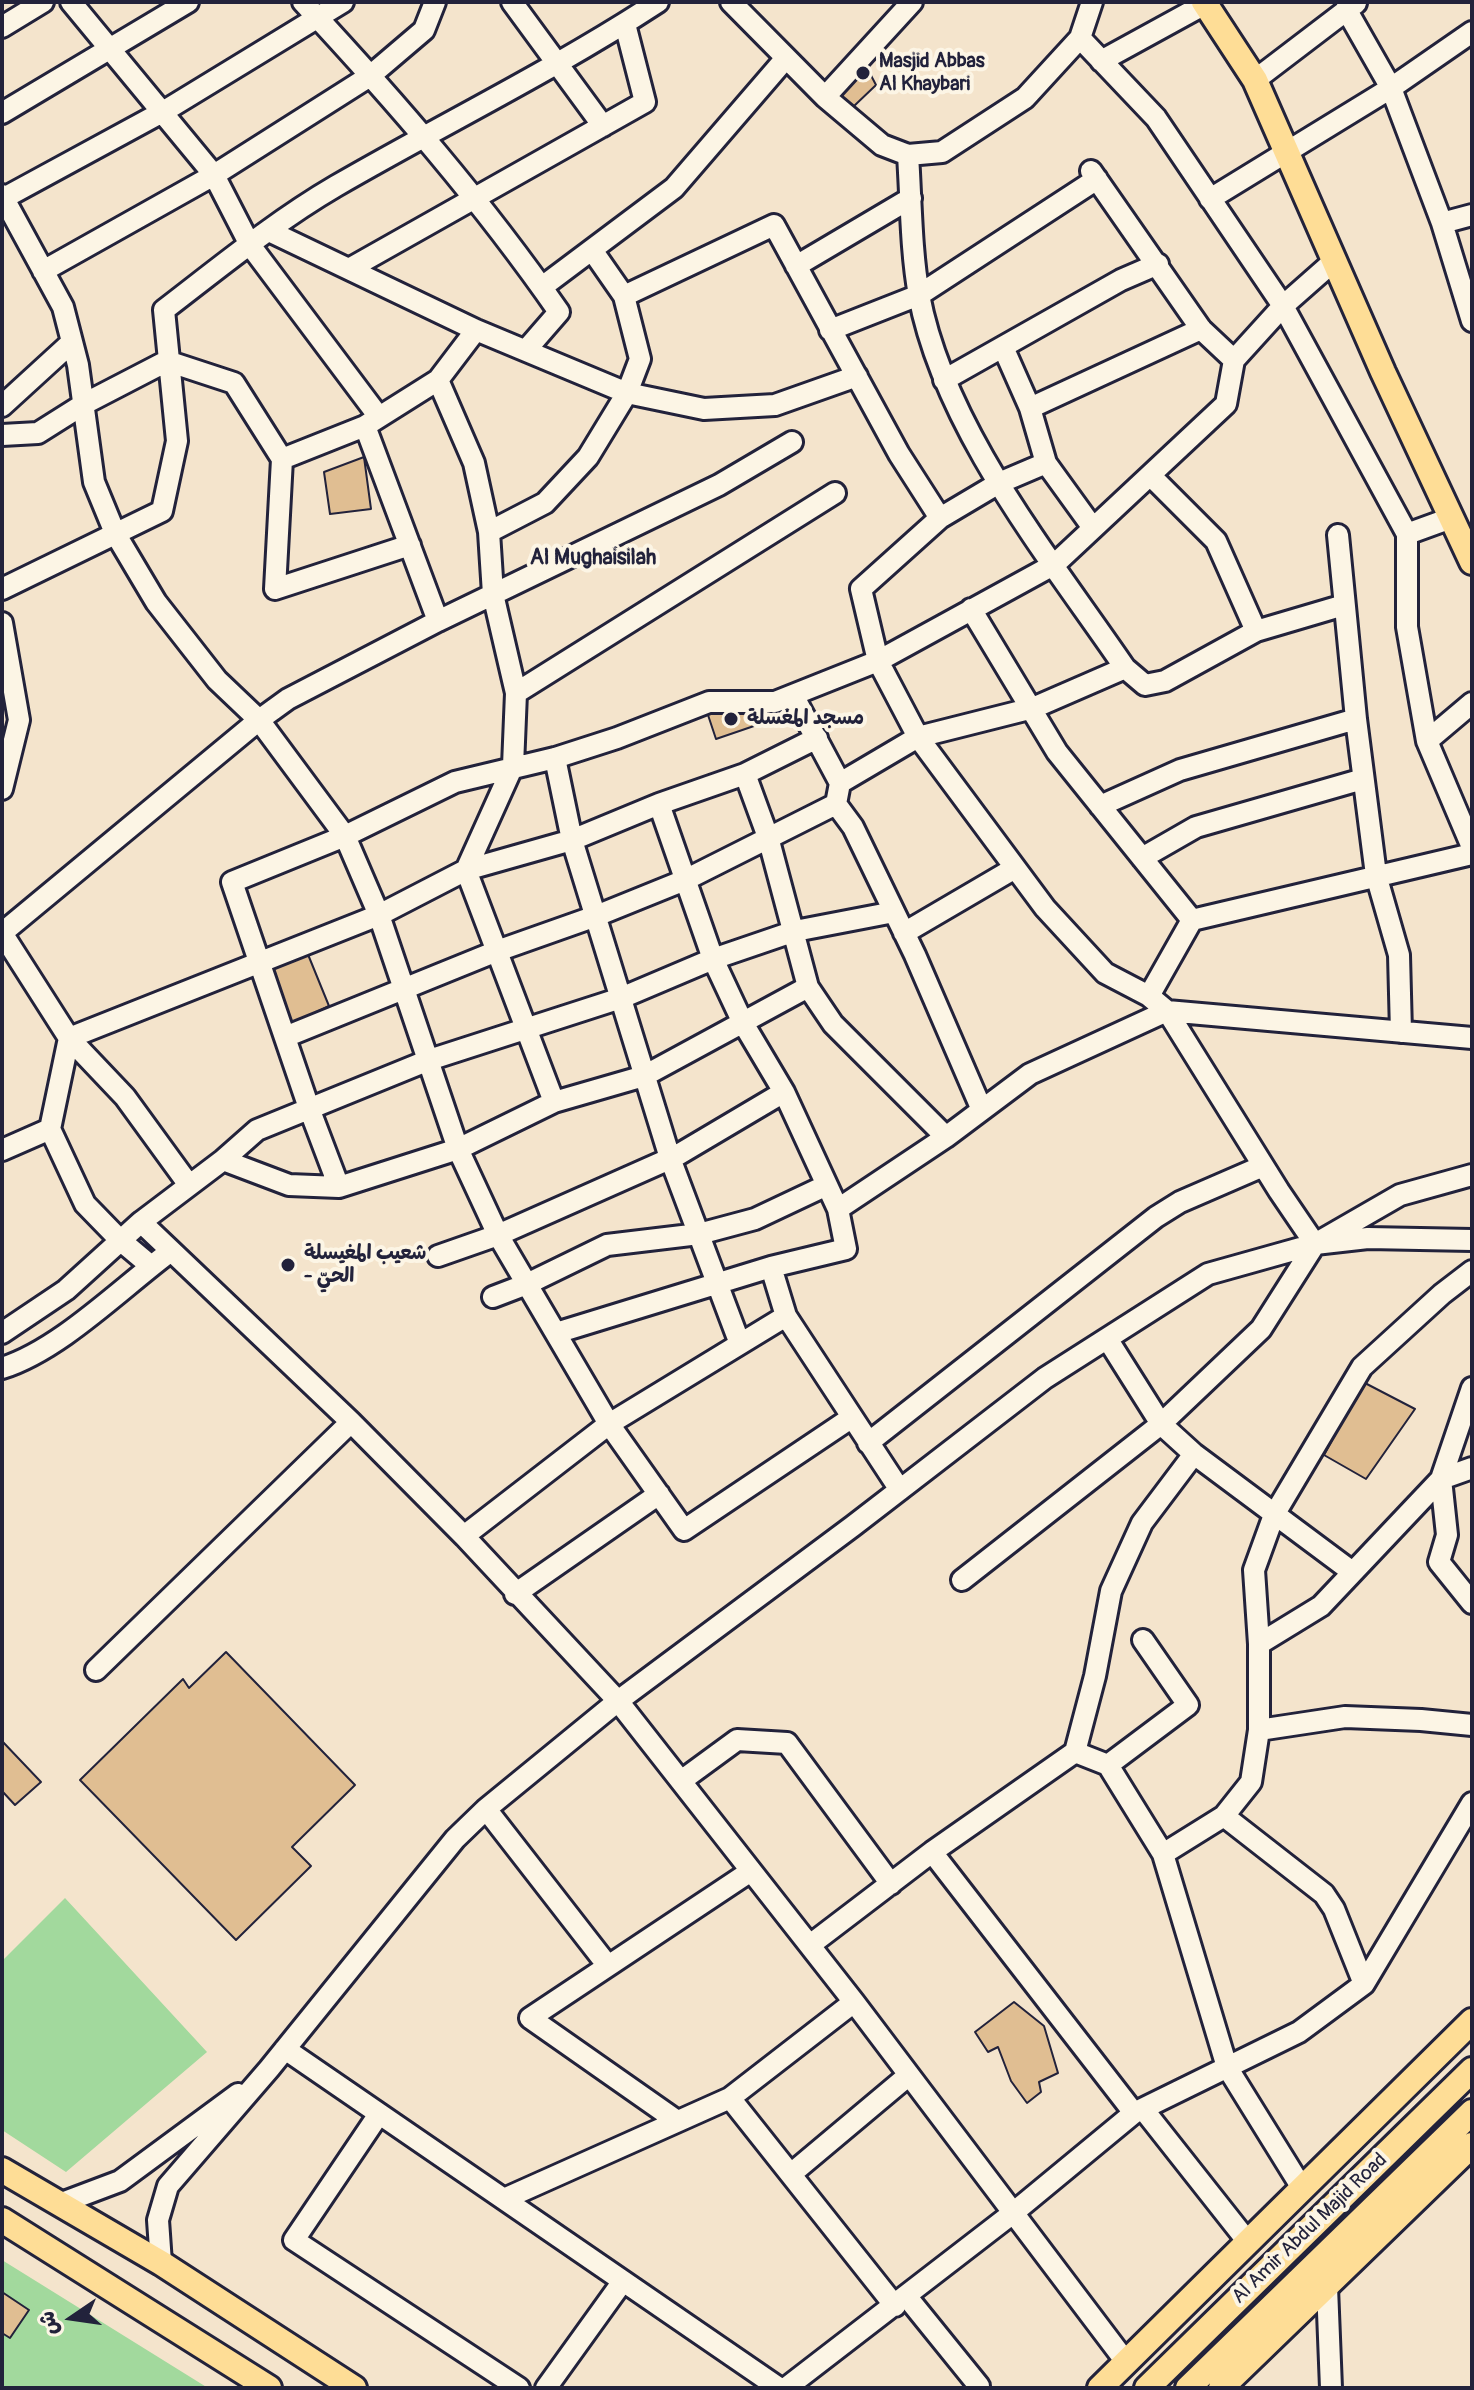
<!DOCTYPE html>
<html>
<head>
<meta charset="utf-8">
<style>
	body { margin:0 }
	#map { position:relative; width:1474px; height:2390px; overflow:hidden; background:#f4e4cc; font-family:Pangolin,"Playpen Sans Arabic",sans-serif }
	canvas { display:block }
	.frame { position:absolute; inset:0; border:4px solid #22223b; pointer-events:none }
	.north { position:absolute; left:32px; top:2278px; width:80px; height:80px; -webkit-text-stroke:6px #fcf5e5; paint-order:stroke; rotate:257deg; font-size:22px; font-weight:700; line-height:32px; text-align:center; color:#22223b }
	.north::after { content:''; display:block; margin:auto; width:28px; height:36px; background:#22223b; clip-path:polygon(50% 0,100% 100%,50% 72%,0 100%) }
</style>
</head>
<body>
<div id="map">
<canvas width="1474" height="2390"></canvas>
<div class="frame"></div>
<div class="north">ش</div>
</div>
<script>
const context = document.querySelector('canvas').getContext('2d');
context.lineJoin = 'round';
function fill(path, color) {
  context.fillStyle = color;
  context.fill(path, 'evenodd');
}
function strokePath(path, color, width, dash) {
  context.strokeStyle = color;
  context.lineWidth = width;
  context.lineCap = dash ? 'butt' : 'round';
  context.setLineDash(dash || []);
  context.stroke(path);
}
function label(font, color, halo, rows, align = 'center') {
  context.font = font + ' Pangolin,"Playpen Sans Arabic",sans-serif';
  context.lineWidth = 8;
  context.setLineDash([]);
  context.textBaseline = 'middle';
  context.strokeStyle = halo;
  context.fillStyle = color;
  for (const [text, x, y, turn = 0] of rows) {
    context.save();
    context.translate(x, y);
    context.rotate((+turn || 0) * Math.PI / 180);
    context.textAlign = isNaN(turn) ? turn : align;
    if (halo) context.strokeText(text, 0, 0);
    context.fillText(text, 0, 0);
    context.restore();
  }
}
fill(new Path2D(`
	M65,1898l142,154 -141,120 -64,-42v-169z
	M2,2260l206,128h-206z`), '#a2d99d');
const building = new Path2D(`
	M864,62l12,23 -23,22 -15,-12z
	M364,457l7,52 -41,5 -6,-42z
	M748,707l6,19 -38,13 -9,-27z
	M307,952l22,54 -37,18 -23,-56z
	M1363,1382l52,27 -49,70 -42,-24z
	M226,1652l129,133 -63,62 19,19 -75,74 -156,-160 103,-101 6,9z
	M2,1741l39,41 -26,23 -13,-14z
	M1014,2002l30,24 14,47 -19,9 2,10 -14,11 -16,-22 -13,-34 -10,5 -13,-20z
	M2,2292l27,18 -19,28 -8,-5z`);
fill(building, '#e0be92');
strokePath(building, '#22223b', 2);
const minor = new Path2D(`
	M71,2l143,173 36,70 129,172
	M303,2c92,99 179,199 256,310l-33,38
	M512,2l91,124
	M731,2l94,95 57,48 26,10 34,-3 83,-54 55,-60 12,-36
	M1346,9l45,79 51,135 30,98
	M2,27l41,-25
	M1080,38l76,80 127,188 124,228v93l20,114 45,106
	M1101,61l104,-57
	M1255,80l101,-77
	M825,97l87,-95
	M2,113l186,-111
	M908,155c3,45 3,97 11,140 25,134 131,263 206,373l20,17 20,-4 91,-50 88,-26
	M1091,171l110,158 33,31
	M2,195l61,112 15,58 16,117 21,51 41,69 61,78 42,40 86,116 34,79 79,234 40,86 111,189 75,106 167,-112
	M4,198l162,-88 177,-108
	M1210,199l181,-111 81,-56
	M1442,223l30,-8
	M269,231l207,99 151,63 77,16 71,-4 82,-29
	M796,266l115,-68
	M349,269l296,-167 -20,-78
	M43,271l171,-96 156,-99 54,-46 11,-28
	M542,287l132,-99 112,-130
	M624,296l150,-71 125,229 41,64
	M830,330l89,-35 178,-116
	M1003,347l27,61 16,55 47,65
	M438,380l36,83 15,69 4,62 23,99 -3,73 -47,104 88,232
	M944,380l177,-100 37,-16
	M2,406l70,-64
	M1030,408l171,-79
	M365,426l73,195
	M2,435l36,-2 46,-29 83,-43 67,22 48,76
	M1046,463l-47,20 -59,35 -79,71 17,72 40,76 127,171 60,65 44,23 18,15 112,180 36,53
	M1151,476l65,65 40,90
	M489,532l56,-29 43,-46 39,-64 13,-34 -16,-63 -32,-46
	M1407,534l44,-16
	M1338,535l18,184 20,156 23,80 2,77
	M410,545l-135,44 7,-130 83,-33 73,-46 38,-50
	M2,589l160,-78 15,-70 -13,-131c56,-43 112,-89 172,-124 107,-62 218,-116 322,-184
	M971,609l86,143 135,168
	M2,623l17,97 -17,69
	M516,693l319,-200
	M793,695l47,88 -4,21 17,23 62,128 67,155
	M1427,741l45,-38
	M555,758l17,82 98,318 70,186
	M745,774l23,63 40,150 25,37 113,113
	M840,783l78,-46 115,-29 92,-40
	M1100,806l80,-36 176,-51
	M1142,858l54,-31 167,-48
	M2,933l257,-213 29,-21 150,-78 281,-136 73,-43
	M2,933l67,105 56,59 64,88
	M904,933l111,-65
	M1149,996l43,-76 280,-66
	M285,1037l212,-86 99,-35 89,-36 151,-76
	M50,1129l35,75 35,36 31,26
	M2,1150l48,-21 19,-91 310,-123 87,-45 106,-30 87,-36 86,-30 72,-36
	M223,1160l66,25 50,2 119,-38 96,-47 90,-26 164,-89
	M339,1187l-30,-79 -77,-226 113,-46 110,-54 100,-24 62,-20 92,-36h66l103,-41 177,-97 171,-160 8,-44 49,-54 51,-45
	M838,1209l108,-72 84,-63 137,-63 305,27
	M141,1222l210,200 113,114 154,165 236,301 272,360
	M438,1256l60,-21 178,-79 108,-64
	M771,1267l15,49 114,174
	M493,1297l34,-13 80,-39 92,-11 56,-15 72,-34
	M2,1333l64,-43 75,-68 82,-62 34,-30 172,-70 192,-62 92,-39 82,-28 99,-19
	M556,1333l215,-66 75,-18 -8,-40 -54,-117 -41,-69 -30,-64 -54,-155
	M1108,1340l53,84 33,30 157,117
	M2,1368c58,-18 119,-80 169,-117
	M1472,1388l-31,91 6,56 -8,27 33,41
	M868,1443l288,-226 24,-15 83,-36
	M464,1536l145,-112 177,-108
	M962,1580l199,-156 100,-95 54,-85 85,-49 72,-20
	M515,1594l144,-100
	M1259,1644l62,-38 120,-127 31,-11
	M96,1670l255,-248
	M1259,1730l86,-13 76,3 51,5
	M1075,1752l20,-76 16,-85 31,-68 52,-69
	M1108,1765l80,-60 -45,-65
	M681,1781l56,-41 50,3 104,141
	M486,1809l122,157
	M1224,1816l100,78 10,15 30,75
	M932,1852l202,261
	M1163,1854l61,-38 27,-34 8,-52v-86l-5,-74 20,-55 88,-148 80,-73 30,-23
	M810,1945l122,-93 143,-100 33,13 55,89 64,213 75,121
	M285,2049l494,339
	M730,2098l165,208
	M1143,2109l105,133
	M379,2114l-85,126 225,148
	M677,2121l-147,-103 221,-147
	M791,2174l118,-99
	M504,2199l226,-101 124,-96
	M59,2204l61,-23 118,-87
	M161,2263l-3,-43 10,-34 101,-117 186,-230 31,-30 132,-108 235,-175 192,-148 163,-104 107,-30 53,-6 104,2
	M1327,2287l4,101
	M907,2297l72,89 -2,2
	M546,2388l77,-107
	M786,2388l227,-175 121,-100 165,-81 65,-48 108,-181`);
const major = new Path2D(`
	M1204,2l51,78 128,292 89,190
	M2,2170l159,93 193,125
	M2,2220l267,168
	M1100,2388l372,-367
	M1147,2388l325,-318
	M1188,2388l284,-276
	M1221,2388l251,-243`);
strokePath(minor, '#22223b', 26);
strokePath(major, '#22223b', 30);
strokePath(minor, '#fcf5e5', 20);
strokePath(major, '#fedd96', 24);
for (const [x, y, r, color] of [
	[863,73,8,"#22223b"],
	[731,719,8,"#22223b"],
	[288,1265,8,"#22223b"]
]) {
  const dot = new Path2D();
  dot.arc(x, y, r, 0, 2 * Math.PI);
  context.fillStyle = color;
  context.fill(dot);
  strokePath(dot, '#fcf5e5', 3);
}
label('bold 20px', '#22223b', '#fcf5e5', [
	["Masjid Abbas",879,62],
	["Al Khaybari",879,85],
	["مسجد المغسلة",747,719],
	["شعيب المغيسلة",304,1254],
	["- الحيّ",304,1277]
], 'left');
label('20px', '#22223b', '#fcf5e5', [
	["Al Amir Abdul Majid Road",1310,2229,-44]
]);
label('bold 22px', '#22223b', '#fcf5e5', [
	["Al Mughaisilah",593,558]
]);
</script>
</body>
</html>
